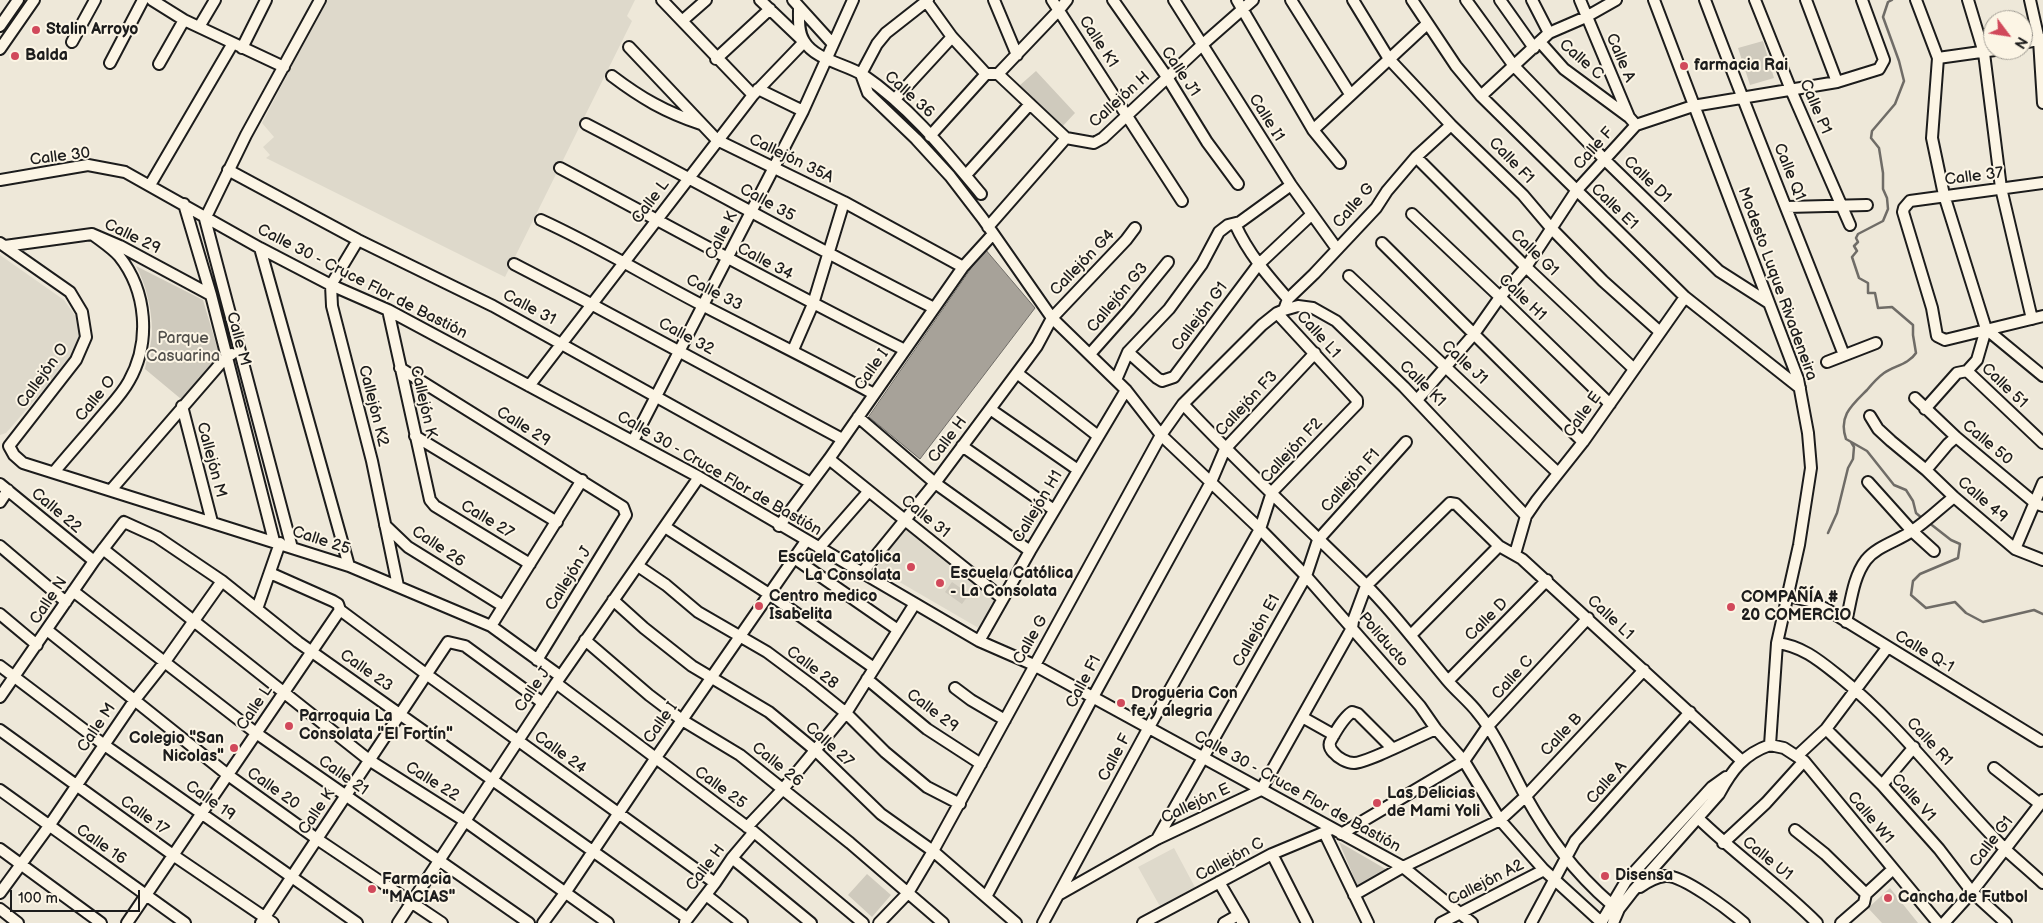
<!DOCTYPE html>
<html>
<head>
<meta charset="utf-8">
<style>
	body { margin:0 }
	#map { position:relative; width:2043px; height:923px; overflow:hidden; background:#eee8d9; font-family:"Balsamiq Sans",sans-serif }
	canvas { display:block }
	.north { position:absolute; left:1983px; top:10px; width:50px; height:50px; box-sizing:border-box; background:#fcf5e5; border:1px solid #a29e95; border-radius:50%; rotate:121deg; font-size:14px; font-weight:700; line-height:20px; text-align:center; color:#1c1c1c }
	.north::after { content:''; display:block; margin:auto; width:18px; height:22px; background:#d1495b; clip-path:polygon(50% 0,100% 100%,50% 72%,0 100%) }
	.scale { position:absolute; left:10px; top:890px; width:130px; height:22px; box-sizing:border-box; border:2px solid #1c1c1c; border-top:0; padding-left:6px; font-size:15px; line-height:18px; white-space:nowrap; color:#1c1c1c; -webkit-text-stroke:4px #fcf5e5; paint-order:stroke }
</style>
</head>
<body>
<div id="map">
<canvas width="2043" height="923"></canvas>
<div class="north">N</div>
<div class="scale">100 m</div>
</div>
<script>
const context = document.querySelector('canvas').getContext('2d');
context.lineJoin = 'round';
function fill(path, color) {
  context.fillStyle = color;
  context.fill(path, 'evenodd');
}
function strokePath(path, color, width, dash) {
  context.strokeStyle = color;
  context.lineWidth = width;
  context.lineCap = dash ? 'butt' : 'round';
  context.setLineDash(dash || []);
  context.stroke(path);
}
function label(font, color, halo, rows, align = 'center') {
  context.font = font + ' "Balsamiq Sans",sans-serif';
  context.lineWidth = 4;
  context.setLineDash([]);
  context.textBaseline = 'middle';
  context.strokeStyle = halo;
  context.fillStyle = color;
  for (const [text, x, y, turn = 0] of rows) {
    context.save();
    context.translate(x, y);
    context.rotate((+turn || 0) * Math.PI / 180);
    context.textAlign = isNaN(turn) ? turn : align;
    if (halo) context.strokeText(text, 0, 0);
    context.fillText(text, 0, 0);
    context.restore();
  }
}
fill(new Path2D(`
	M326,0h309l-8,16 5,5 -127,256 -239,-119 4,-3 -7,-8 11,-10 -12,-14z
	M0,255l64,45 15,21 1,19 -6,15 -68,78 -6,2z
	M905,523l96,76 -19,31 -110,-64z
	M1174,848l23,43 -35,19 -24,-43z`), '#ded9cb');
fill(new Path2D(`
	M1763,41l11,37 -24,7 -12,-37z
	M1036,71l39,42 -15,16 -41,-43z
	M136,266l67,34 17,57 -39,42 -36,-30c2,-12 7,-26 7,-38 0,-22 -6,-46 -16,-65z
	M952,582l17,12 -7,10 -17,-12z
	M1339,842l50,29 -31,16z
	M867,874l24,21 -19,22 -24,-22z
	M1890,888l28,35h-36l-14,-15z`), '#cfcabd');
const water = new Path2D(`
	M985,249l50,59 -115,151 -51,-42z`);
fill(water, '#a7a299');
strokePath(water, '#6f6c67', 1);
strokePath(new Path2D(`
	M1892,0l-4,2 -5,15 16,44 5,20 -9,23 -23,27 -1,7 8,10 4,25v16l4,9 1,11 -5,12 -25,13 -2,4 2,4 -4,4 3,5 -5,6 7,21 9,5v10h7l3,15 14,-1 21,18v10l3,18c-7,11 -22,13 -32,20 -7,5 -12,11 -17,17 -15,15 -29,26 -21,49l21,12 27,34 12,5 7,11 3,12 7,6
	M1928,522l23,18 9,4 -2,14 -38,16 -7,7 -2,14 15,13 29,-6 11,11 17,9 51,-12 9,4
	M1828,533l9,-20 11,-45 5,-9 1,-12 -3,-5`), '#6f6c67', 2.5);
const minor = new Path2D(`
	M152,0l32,20 100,47
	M662,0l91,95
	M793,0l39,43
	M928,0l-42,33 -9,11 -16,30 7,19 48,46 34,37 33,43 69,99 74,72 35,45 99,94 46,47 114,130 16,23 28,32 36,59 44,50 58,53
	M994,0l23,55
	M1052,0l130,201
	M1113,0l54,77 40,65 31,42
	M1174,0l117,185 46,64
	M1237,0l76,130 27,33
	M1291,0l59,94
	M1353,0l36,59 62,66 72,70 28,33 52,53 57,51
	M1412,0l44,66 25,30 204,201 115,91
	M1466,0l48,66 91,94 114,111 50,32
	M1500,0l34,48
	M1532,0l17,33
	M1580,0l49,117 7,8
	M1654,0l144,379 10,54 3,35 -12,77 -22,98 -7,102
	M1705,0c45,119 93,237 139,355
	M1755,0l36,90 59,135
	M1806,0l31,82
	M1916,0l22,58 -6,80 12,57 42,134 -9,31 -10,11 -10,2 -32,36
	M1968,0l16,53 17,135 31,131
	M2030,0l9,40 4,63
	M926,1l26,36 34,37
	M799,8c0,11 -1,24 5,33 11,19 42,23 59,34 46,31 83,77 118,119
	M682,21l24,-21
	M0,26l18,-26
	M199,27l16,-27
	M72,42l23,-42
	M1540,42l24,27 65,48
	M2023,43l20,-4
	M629,47l88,93 127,62 119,65
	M242,48l24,-48
	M0,49l34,-49
	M1938,58l57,-8
	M716,59l54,-50
	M110,63l33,-63
	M159,64l25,-44
	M998,74l61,-64 8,-10
	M998,74l68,64
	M612,76c29,22 53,36 89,48
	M758,89l45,22
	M1481,96l68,-63 37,-16 30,-17
	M895,99l57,-62
	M586,124c116,60 231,125 348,184
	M1313,130l114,-106
	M930,136l56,-62h12
	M1416,157l110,110 108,102
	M560,168c115,61 228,124 345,182
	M228,170l130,70 135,66 318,177
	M966,175l64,-71
	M0,180l88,-15 37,7 135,76 71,37 57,25 311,167 280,164 55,24 369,202 69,56
	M2043,183l-133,18 -6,7 -1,4 29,96 5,28 8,4 98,-24
	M150,185l83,-142
	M184,204l27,91 63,246
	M1787,207l80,-2
	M1412,214l88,83 110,107
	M541,220c55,25 107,57 161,85 58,30 115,58 172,89
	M1235,224c13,29 32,51 53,75
	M988,227l78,-89 28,5 9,-5 100,-94 50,-44
	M358,240l-27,45 1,21 40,155 26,125
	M0,243l70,49 12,20 4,25 -10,23 -67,86
	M1382,243l201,199
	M5,246l87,-12 28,12 91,49
	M260,248l89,318
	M514,264l77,40 251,135
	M1349,276l209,197
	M388,310l42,190 5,6 95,58
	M1284,310l4,-11 26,-25 62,-66 11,-17 29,-34 35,-32
	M1986,329l57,47
	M793,350l20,-46 31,-102
	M1128,352l29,26 5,3 12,-4 84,-112 53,-50
	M1090,354l39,-44 39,-48
	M1827,362l49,-19
	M400,368l223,139 3,8 -89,145
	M1967,371l76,72
	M1017,373l81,63
	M1116,380l12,-28 41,-43 33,-45 17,-32 9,-7 12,-3 51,-37
	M529,386l224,-291 51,-53 -44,-42
	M1915,398l41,39 79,66 8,3
	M1417,400l57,-66 26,-37 26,-30 50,-76 60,-66 57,-19 144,-24 42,-13 5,-9 -22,-60
	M1183,404c59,63 122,121 183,181 30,30 54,63 81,95 10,12 22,21 31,33 20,24 32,55 47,82 24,43 49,77 86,109
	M182,406l30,116
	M990,409l88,61
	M1870,416l8,13 13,12 35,29 28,27 61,52 28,11
	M858,417l77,66 95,68
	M415,436l142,86
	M633,441l170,-330 50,-111
	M9,446l5,9 9,8 326,103 142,60 69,50
	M962,446l92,64
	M829,459l173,139
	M1926,470l22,-26 8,-7
	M54,472c16,-19 32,-37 47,-55 10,-12 21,-23 28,-36 22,-39 18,-90 -10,-125 -7,-8 -18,-15 -27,-22
	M1868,482l44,49 22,20
	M0,484l94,77
	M111,490l116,-134 5,-2
	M0,502l8,-12
	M385,525l23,22 95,59
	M779,526l50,-67 134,-192 30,-33
	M665,527l104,67 105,74
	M0,546l66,56
	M292,548l-87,-329 41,-84 74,-135
	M819,548l49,-56
	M103,549l266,211 96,61 143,102
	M2015,549l28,-66
	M1515,554l11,-38 11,-16 46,-58 102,-145
	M794,558l104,72
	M638,566l28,19 32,27 69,40 43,32 36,29 39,39 42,35 33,17
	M270,573l63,28 5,3 2,6 86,64 289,209
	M861,574l74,-91 102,-137 15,-28 74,-78 9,-12
	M73,591l183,142 273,190
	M1788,596l22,5 18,9 213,131
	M613,600l31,28 48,38 77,46 46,38 66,64 52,37 83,72
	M257,609l23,-66
	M0,614l37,31
	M1846,622c5,-20 7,-45 20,-62 11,-14 32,-19 46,-29 15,-10 28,-23 42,-34
	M491,626l91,-146
	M47,630l181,145 89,64 125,84
	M1411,635l88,-89
	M585,640l64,55 33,25 58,35 110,88 93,80
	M979,641l51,-90 96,-161
	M1777,643c26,3 44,19 63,34 63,51 109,116 166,173 12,11 25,22 37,33
	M0,666l103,78 254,179
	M867,679l60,50 54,35
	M1448,681l99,-101
	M556,683l198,149 109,91
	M955,688l16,12 34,20
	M0,697l94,-136 30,-39 33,15 65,44 76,61 389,276
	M1302,717l32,18
	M1826,729l56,56 57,64 33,43 34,31
	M0,730l173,125 100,68
	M1770,745l14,3 20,13 134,162
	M1392,748l-34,-34 -6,-2c-9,6 -16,19 -21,28 -3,5 -1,9 3,13 4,5 13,10 20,10 13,0 67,-28 82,-34
	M1797,756l29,-27 61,-81
	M1994,768l46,36
	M1882,785l32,-38
	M0,790l185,133
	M1698,818c38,37 81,67 119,105
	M747,827l36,-38 63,-76 68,-108
	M1795,830l30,24 41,40
	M1324,832l44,91
	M1341,834l123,-73 24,-35 100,-108
	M1157,839l149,-263 12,-36 88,-98
	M1723,843l43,-40 38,-42
	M0,849l101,74
	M1272,854l35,69
	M732,858l79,65
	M1219,882l24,41
	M1640,887c7,-5 16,-10 25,-11 17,-2 65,35 79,47
	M0,893l49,-67 85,-125 30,-38 58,-82
	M1060,894l97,-55 104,-49 91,-162 1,-7 13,-35 84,-83 6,1 43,42 23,13 220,202
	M706,895l36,28
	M1354,895l49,-28 97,-47 26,-24 118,-126
	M986,897l107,-200 118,-215 14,-33 90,-96
	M0,909l18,14
	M685,922l30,-39 17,-25 22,-26
	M127,923l213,-313
	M261,923l187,-281 17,4 78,57
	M398,923l158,-240 143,-206
	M543,923l22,-30 90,-134 151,-218
	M879,923l29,-30 25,-42 228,-416 22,-31 79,-79 15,-12 7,-3 14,-4 15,2 23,13 68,66 122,129
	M1043,923l106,-196 111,-198 12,-37 85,-88v-4l-80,-87
	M1143,923l129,-69 60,-25
	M1224,923l14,-8
	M1441,923l103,-53
	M1531,923l44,-82 115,-129
	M1601,923l25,-42 86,-94 14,-10
	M1613,923l6,-14 14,-18 86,-97c13,-24 25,-40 51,-49
	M1841,923l23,-20 2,-9 27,-25
	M1944,923l28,-31 71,-92`);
strokePath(minor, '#1c1c1c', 14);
strokePath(minor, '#fcf5e5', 10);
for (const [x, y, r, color] of [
	[36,30,5,"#d1495b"],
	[15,56,5,"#d1495b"],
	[1684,66,5,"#d1495b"],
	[911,567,5,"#d1495b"],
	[940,583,5,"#d1495b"],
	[759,606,5,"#d1495b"],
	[1731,607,5,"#d1495b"],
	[1121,703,5,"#d1495b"],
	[289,726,5,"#d1495b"],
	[234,748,5,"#d1495b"],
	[1377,803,5,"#d1495b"],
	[1605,876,5,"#d1495b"],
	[372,889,5,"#d1495b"],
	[1888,898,5,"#d1495b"]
]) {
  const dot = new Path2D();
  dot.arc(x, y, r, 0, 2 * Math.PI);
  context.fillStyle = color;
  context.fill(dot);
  strokePath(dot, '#fcf5e5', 2);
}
label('bold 16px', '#1c1c1c', '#fcf5e5', [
	["Stalin Arroyo",46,30],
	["Balda",25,56],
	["farmacia Rai",1694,66],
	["Escuela Catolica",901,558,"right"],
	["La Consolata",901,576,"right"],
	["Escuela Católica",950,574],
	["- La Consolata",950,592],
	["Centro medico",769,597],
	["Isabelita",769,615],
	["COMPAÑÍA #",1741,598],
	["20 COMERCIO",1741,616],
	["Drogueria Con",1131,694],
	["fe y alegria",1131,712],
	["Parroquia La",299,717],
	["Consolata \"El Fortín\"",299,735],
	["Colegio \"San",224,739,"right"],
	["Nicolas\"",224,757,"right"],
	["Las Delicias",1387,794],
	["de Mami Yoli",1387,812],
	["Disensa",1615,876],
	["Farmacia",382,880],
	["\"MACIAS\"",382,898],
	["Cancha de Futbol",1898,898]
], 'left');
label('16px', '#1c1c1c', '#fcf5e5', [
	["Calle K1",1098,42,57],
	["Calle A",1620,58,67],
	["Calle C",1581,60,41],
	["Calle J1",1180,72,56],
	["Calle 36",909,95,42],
	["Callejón H",1120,100,-42],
	["Calle P1",1815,107,67],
	["Calle I1",1266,118,58],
	["Calle F",1594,149,-48],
	["Calle 30",60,157,-7],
	["Callejón 35A",791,159,26],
	["Calle F1",1511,161,46],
	["Calle Q1",1789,172,68],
	["Calle 37",1974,177,-7],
	["Calle D1",1647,180,44],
	["Calle L",651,202,-53],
	["Calle 35",767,203,29],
	["Calle G",1354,206,-49],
	["Calle E1",1614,207,44],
	["Calle K",722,236,-63],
	["Calle 29",132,237,26],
	["Calle G1",1534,253,44],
	["Calle 34",765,262,28],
	["Callejón G4",1083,263,-46],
	["Calle 30 - Cruce Flor de Bastión",362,282,27],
	["Modesto Luque Rivadeneira",1777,284,70],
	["Calle 33",714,293,27],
	["Callejón G3",1118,298,-50],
	["Calle H1",1522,298,44],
	["Calle 31",529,308,28],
	["Callejón G1",1200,317,-53],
	["Calle L1",1318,335,48],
	["Calle 32",686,337,28],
	["Calle M",238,339,75],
	["Calle J1",1464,363,43],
	["Calle I",872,370,-55],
	["Callejón O",43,376,-54],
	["Calle K1",1422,384,45],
	["Calle 51",2004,386,44],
	["Calle O",96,399,-51],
	["Callejón K",423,402,77],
	["Callejón F3",1247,404,-47],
	["Callejón K2",373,406,76],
	["Calle E",1583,415,-54],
	["Calle 29",523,427,32],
	["Calle H",948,440,-53],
	["Calle 50",1987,443,40],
	["Callejón F2",1292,451,-47],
	["Callejón M",211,460,75],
	["Calle 30 - Cruce Flor de Bastión",719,474,30],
	["Callejón F1",1351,481,-48],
	["Calle 49",1982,500,41],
	["Callejón H1",1038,507,-59],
	["Calle 22",56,511,40],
	["Calle 31",925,517,39],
	["Calle 27",487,520,31],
	["Calle 25",321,541,18],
	["Calle 26",438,547,34],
	["Callejón J",569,579,-58],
	["Calle N",49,601,-56],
	["Calle L1",1610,618,43],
	["Calle D",1487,620,-45],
	["Callejón E1",1257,631,-61],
	["Calle G",1031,640,-61],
	["Poliducto",1383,640,49],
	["Calle Q-1",1924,652,31],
	["Calle 28",812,668,37],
	["Calle 23",366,671,35],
	["Calle C",1513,678,-48],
	["Calle F1",1084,682,-62],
	["Calle J",533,690,-56],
	["Calle L",255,708,-56],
	["Calle 29",932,711,37],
	["Calle I",661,723,-55],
	["Calle M",97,728,-56],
	["Calle B",1562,735,-47],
	["Calle R1",1929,742,47],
	["Calle 27",829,745,42],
	["Calle 24",560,753,36],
	["Calle F",1115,758,-62],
	["Calle 26",777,765,39],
	["Calle 21",343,776,35],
	["Calle 22",432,782,32],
	["Calle A",1607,783,-48],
	["Calle 25",720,788,36],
	["Calle 20",273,789,35],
	["Calle 30 - Cruce Flor de Bastión",1297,792,29],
	["Calle V1",1913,798,48],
	["Calle 19",210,801,35],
	["Callejón E",1196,804,-25],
	["Calle K",317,812,-56],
	["Calle 17",144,816,36],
	["Calle W1",1870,818,50],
	["Calle G1",1992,842,-52],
	["Calle 16",101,845,35],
	["Calle U1",1767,859,39],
	["Callejón C",1230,860,-28],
	["Calle H",706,868,-53],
	["Callejón A2",1486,883,-27]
]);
label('16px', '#52504c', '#fcf5e5', [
	["Parque",183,339],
	["Casuarina",183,357]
]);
</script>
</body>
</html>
